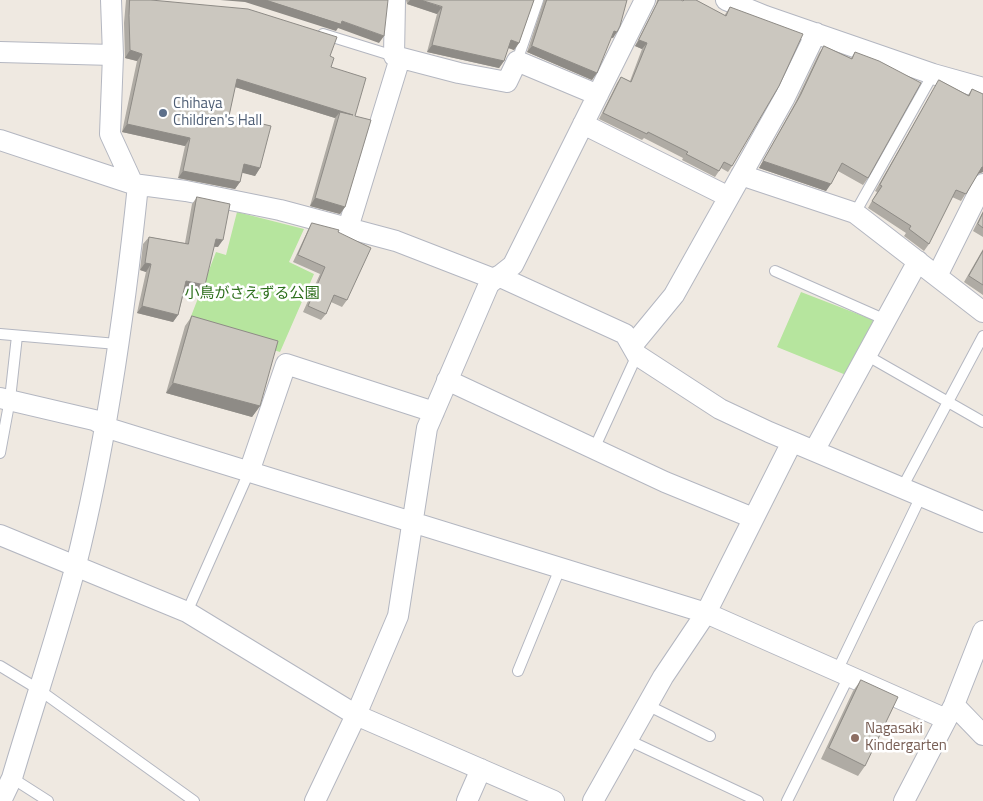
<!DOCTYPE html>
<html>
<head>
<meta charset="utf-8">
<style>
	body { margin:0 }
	canvas { display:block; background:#efe9e1 }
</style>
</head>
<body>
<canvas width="983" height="801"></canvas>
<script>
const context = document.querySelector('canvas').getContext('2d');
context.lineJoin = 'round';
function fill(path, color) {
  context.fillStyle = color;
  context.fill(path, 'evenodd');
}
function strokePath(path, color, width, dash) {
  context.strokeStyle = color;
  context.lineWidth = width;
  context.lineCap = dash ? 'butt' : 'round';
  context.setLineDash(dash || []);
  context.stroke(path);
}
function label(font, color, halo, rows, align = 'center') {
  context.font = font + ' "Titillium Web","Noto Sans JP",sans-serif';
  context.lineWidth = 5;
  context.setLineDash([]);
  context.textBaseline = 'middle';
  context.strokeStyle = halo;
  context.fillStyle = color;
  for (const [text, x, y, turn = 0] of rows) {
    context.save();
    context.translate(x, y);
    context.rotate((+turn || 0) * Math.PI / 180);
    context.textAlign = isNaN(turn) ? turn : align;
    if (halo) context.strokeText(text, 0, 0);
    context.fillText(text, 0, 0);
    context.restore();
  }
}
fill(new Path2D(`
	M237,212l67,17 -15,33 25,12 -34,78 -92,-28 28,-72 10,3z
	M801,292l75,29 -30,54 -69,-28z`), '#b6e59e');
const service = new Path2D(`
	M323,34l71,22
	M517,61l21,-61
	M855,213l78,-139
	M775,271l111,49
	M0,334l117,10
	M866,355l117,67
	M594,449l43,-94
	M0,453l10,-54 7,-63
	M902,488l81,-152
	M187,612l62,-140
	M0,666l38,23 156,112
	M518,671l43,-105
	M837,671l84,-175
	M647,705l63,31
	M628,740l130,61
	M12,778l36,23
	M787,801l62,-125`);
const minor = new Path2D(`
	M111,0l2,55 -3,79 23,50
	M395,0l-1,56 65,17 48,9 10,-21 81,34
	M726,0l39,16 168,58 50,14
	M0,52l113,3
	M583,124l146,73
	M0,140l133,44 53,7 94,19 116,31 98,38
	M741,175l114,38 128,99
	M348,228l52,-170
	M498,276l127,58 12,21 83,54 49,23 214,90
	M937,276l46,-92
	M632,346l42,-51 111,-198 31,-64
	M447,380l218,102 88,36
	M0,398l94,22 17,9 595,184 240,106
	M814,451l104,-190
	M249,472l37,-108 148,48
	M0,535l187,77 169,103 198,86
	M954,705l29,30
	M1,801l11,-23c21,-71 45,-142 64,-213 31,-124 49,-254 62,-380
	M315,801l41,-86 42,-99 29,-188 62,-144 24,-19 132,-265
	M467,801l14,-32
	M593,801l70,-124 43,-64 86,-171
	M904,801l50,-96 29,-74`);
strokePath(service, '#b4b7c1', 12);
strokePath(minor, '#b4b7c1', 22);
strokePath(service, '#fff', 10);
strokePath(minor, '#fff', 20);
fill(new Path2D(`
	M126,0h25l179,56 1,11 24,49 -10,91 -5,7 -30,-8 25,-88 -100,-31 -6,29 31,52 -5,8 -13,-4 -2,10 -5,7 -57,-11 7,-32 -63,-14 15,-71 -12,-3 -1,-35z
	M406,0h128l-15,43 -5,7 -6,-2 -4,13 -5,7 -72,-16 10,-38 -30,-10z
	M544,0h83l-14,38 -2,-1 -19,43 -65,-28z
	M657,0h24l2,1v-1h13l28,16 6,-9 2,159 -4,6 -7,-4 -6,9 -33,-17 1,-2 -39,-20 -2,2 -43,-21 18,-36 4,-6 9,4 12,-32 -7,-3 21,-41z
	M824,46l27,12 4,-6 13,126 -5,7 -25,-14 -12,20 -67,-23 36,-65 24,-50z
	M939,80l29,15 4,-6 11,5v78l-5,2 -17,27 -9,-4 -23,47 -5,7 -20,-15 2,-3 -38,-25 9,-16 -2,-1 60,-104z
	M197,197l21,50h-4l-14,45 -15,-3 -7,26 -5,7 -36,-9 9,-41 -6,-2 3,-26 6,-7 36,6 7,-39z
	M983,211v26l-10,-6z
	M312,223l26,9 9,68 -5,7 -11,-5 -5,12 -5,6 -18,-8 17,-38 -27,-12 15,-32z
	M983,249v46l-19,-13z
	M192,316l68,90 -8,11 -86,-24 19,-67z
	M861,680l4,86 -7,10 -37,-17 32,-68z`), '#afaba4');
fill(new Path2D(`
	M220,0h46l76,21 42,15 -5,7 -41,-15 -2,3 -91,-29z
	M410,0h11l21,7 -5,7 -30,-10z
	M614,31l3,1 -4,6 -3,-1z
	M511,40l8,3 -5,7 -8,-3z
	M639,40l8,3 -5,6 -7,-3z
	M432,45l72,16 -5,7 -72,-16z
	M532,46l65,27 -5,7 -65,-28z
	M130,50l12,4 -5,7 -12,-3z
	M237,79l116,36 -13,-3 -5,6 -103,-32z
	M127,124l63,14 -5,8 -63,-14z
	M763,161l68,23 -5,7 -67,-23z
	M244,164l16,4 -5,8 -16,-4z
	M982,167h1v5l-6,2z
	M183,171l57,11 -5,7 -57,-11z
	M315,198l30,9 -5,7 -30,-8z
	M216,239l7,1 -5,7 -7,-1z
	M145,263l6,1 -5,8 -6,-2z
	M186,281l19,4 -5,7 -19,-4z
	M142,306l36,9 -5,7 -36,-9z
	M173,383l87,23 -8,11 -86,-24z`), '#8e8b86');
const building = new Path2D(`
	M130,0h21l97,9 89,28 -7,19 4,2 -3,9 35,11 -11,38 16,4 -26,87 -30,-9 25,-86 13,3 -116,-36 -8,37 42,10 -11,42 -16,-4 -4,18 -57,-11 7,-33 -63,-14 15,-70 -12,-4 -1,-34z
	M266,0h122l-4,36 -42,-15 -1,3z
	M421,0h113l-15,43 -8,-3 -7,21 -72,-16 10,-38z
	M547,0h80l-7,26 -3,6 -3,-1 -17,42 -65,-27z
	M659,0h22l2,1 1,-1h12l30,16 4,-9 73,27 -24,52 -47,80 -8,-4 -5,9 -33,-17 2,-2 -40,-20 -1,2 -44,-21 18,-36 10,5 16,-39 -8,-3z
	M824,46l28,13 3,-7 24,9 42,22 -53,95 -26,-15 -11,21 -68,-23 37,-65z
	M939,80l30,16 3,-7 11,5v73h-1l-16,27 -10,-4 -27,54 -20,-15 2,-3 -39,-25 10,-15 -2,-1z
	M197,197l33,7 -7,36 -7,-1 -11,46 -19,-4 -8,34 -36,-9 9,-42 -6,-1 4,-26 39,7z
	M983,213v15l-5,-4z
	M312,223l27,7 -1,2 33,16 -24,52 -13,-5 -8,19 -18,-8 17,-39 -27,-12z
	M983,251v34l-14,-9z
	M192,316l86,25 -18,65 -87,-23z
	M861,680l37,17 -33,69 -36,-18z`);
fill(building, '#cbc7bf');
strokePath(building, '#8e8b86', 1);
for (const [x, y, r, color] of [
	[163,113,5,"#5c6f8a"],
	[855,738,5,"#8d6e63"]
]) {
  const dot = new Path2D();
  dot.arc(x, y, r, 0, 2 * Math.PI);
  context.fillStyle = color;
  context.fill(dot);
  strokePath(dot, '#fff', 2);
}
label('15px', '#4e5e75', '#fff', [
	["Chihaya",173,104],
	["Children's Hall",173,121]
], 'left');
label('15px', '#2c6e1b', '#fff', [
	["小鳥がさえずる公園",252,294]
]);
label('15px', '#785e54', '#fff', [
	["Nagasaki",865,729],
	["Kindergarten",865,746]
], 'left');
</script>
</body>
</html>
